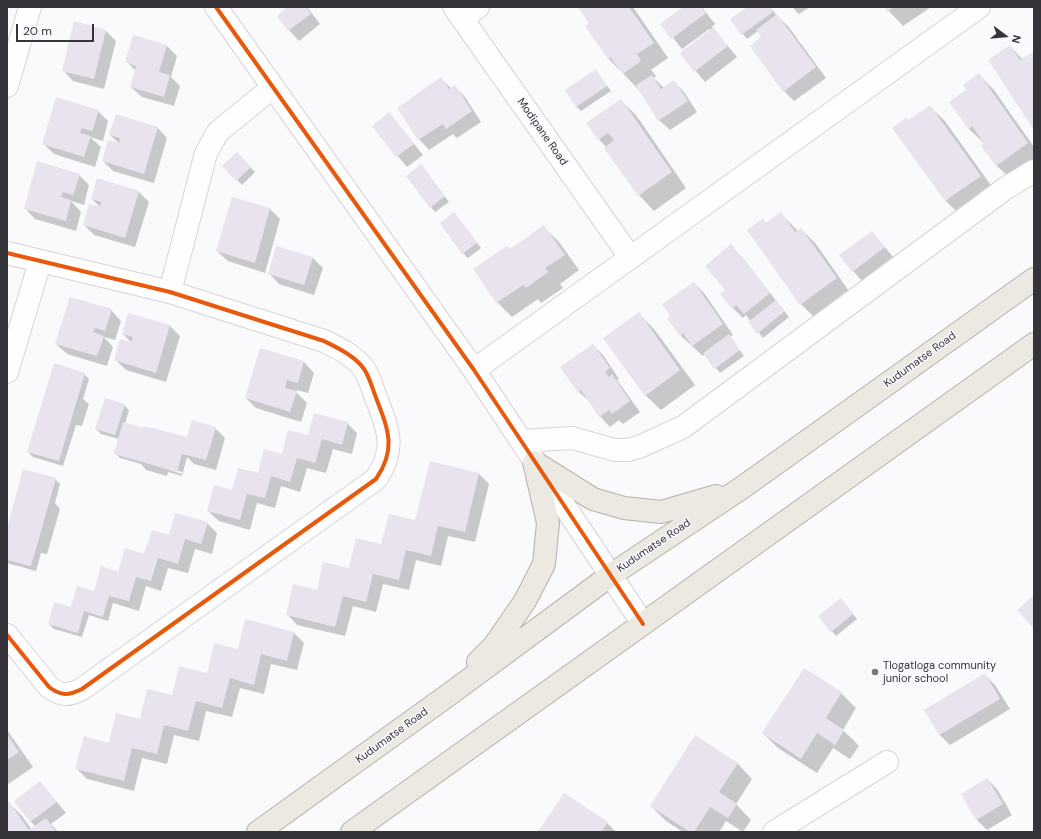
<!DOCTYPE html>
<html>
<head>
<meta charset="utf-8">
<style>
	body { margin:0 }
	#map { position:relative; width:1041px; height:839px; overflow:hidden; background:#faf9fc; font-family:"DM Sans",sans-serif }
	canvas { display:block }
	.frame { position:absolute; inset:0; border:8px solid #37333b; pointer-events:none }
	.north { position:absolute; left:985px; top:16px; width:40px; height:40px; -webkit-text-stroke:3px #faf8fd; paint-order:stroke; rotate:106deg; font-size:11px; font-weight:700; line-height:16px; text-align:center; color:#37333b }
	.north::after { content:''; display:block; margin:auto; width:14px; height:18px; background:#37333b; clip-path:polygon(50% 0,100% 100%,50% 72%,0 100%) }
	.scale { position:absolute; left:16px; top:24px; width:78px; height:18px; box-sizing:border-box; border:2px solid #37333b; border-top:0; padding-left:5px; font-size:12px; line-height:14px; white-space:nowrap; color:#37333b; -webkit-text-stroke:3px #faf8fd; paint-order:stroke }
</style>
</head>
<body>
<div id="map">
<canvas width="1041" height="839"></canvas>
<div class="frame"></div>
<div class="north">N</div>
<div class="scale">20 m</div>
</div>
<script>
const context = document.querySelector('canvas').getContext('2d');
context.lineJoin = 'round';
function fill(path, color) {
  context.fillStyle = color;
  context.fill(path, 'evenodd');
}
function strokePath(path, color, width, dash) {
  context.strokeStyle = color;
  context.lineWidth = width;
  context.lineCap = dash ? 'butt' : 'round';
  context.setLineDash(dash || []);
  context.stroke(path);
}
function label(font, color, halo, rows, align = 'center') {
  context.font = font + ' "DM Sans",sans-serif';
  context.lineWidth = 3;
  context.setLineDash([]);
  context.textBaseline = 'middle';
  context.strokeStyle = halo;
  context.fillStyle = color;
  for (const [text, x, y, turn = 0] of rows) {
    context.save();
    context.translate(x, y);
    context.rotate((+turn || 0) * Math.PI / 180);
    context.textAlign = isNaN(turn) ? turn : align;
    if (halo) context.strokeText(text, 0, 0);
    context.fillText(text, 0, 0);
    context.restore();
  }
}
fill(new Path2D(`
	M285,7h22l13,17 -21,17 -10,-11z
	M579,7h54l35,51 -17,12 5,6 -2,2 10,10 10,-6 10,10 13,20 -27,18 -11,-10 -21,-31 -30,-31 -18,-35z
	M685,7h17l13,17 -3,3 25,30 -32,25 -24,-29 30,-23 -2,-1 -27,20 -20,-25z
	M748,7h22l7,9 11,10 38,52 -32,23 -10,-10 -21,-54 -5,-6 -11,8 -16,-19z
	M792,7h18l-11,7z
	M885,7h46l-28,19z
	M75,23l31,8 10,10 -12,48 -31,-8 -10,-11z
	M167,46l10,10 -6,21 9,9 -6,20 -32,-9 -11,-10 5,-16 -9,-9z
	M1010,46l13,14 11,-8v76z
	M596,71l15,20 -30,20 -5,-5z
	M979,75l15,15 40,57v17l-22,16 -16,-15 -11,-21 -16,-15 -2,-39z
	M441,79l11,10 3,-2 10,10 16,25 -24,16 -4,-4 -24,16 -10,-11z
	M620,100l16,15 50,73 -32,23 -15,-16 -33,-48 -7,-8z
	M929,106l16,15 50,70 -34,25 -15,-15 -52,-73 16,-7z
	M98,111l10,10 -5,20 -13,-4 11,10 -6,20 -41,-13 -10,-10z
	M389,113l34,42 -16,12 -34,-41z
	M157,127l10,11 -13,45 -41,-12 -10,-10 18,-16 -11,-10z
	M237,154l18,18 -13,13 -18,-18z
	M425,171l24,31 -14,10 -4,-5z
	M79,175l10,10 -5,20 -13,-4 10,11 -5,19 -41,-12 -10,-11z
	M139,192l10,10 -14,45 -41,-12 -10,-10 18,-16 -10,-10z
	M233,198l37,11 10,10 -15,54 -37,-12 -11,-10z
	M454,213l27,35 -13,10 -5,-5z
	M781,214l17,17 3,-2 15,15 35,50 -35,25 -15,-15 -38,-84 4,4z
	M544,227l15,15 20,28 -19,14 3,4 -22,15 -3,-4 -26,18 -15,-15 -22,-33 35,-19z
	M872,232l22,26 -31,24 -23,-26z
	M731,246l10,10 48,61 -26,21 -17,-23 -3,3 -10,-10 -7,-17z
	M313,258l10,10 -9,27 -35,-11 -10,-11z
	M694,283l10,10 29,42 -3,2 14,19 -24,17 -15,-19 -2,2 -22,-20 -12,-18z
	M111,310l10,11 -6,19 -11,-3 9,10 -6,19 -40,-12 -11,-10z
	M129,314l41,12 10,10 -14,46 -40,-12 -11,-11 18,-15 -10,-10z
	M639,314l15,15 41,56 -34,25 -16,-15z
	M593,345l10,10 16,24 -2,1 23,32 -17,12 -4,-4 -9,7 -10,-11 -10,-14 -11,-10z
	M261,349l43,13 10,11 -6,20 -11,-3 -1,2 11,11 -6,19 -45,-14 -10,-10z
	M84,374l5,5 -6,20 6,5 -7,22 -6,-1 -13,41 -30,-9 -5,-5z
	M124,405l5,5 -4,14 61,14 29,-10 10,10 -9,32 -22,-6 -7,-7 -5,19 -14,-4 -1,4 -21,-6 -5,-6 -21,-6 -5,-5 4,-14 -18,-5 -5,-5zM169,468l13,4v2l-13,-4z
	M347,423l10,10 -5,21 -19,-5 -7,24 -19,-5 -7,24 -19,-6 -6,22 -18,-5 -7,27 -31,-9 -11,-10 25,-20 75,-54z
	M431,462l48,12 10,10 -14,58 -27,-6 -7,30 -25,-6 -7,30 -26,-6 -7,28 -23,-6 -8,30 -48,-11 -10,-11 129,-92z
	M55,479l5,5 -5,19 5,6 -13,45 -6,-1 -5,18 -29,-8v-30z
	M207,523l10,10 -5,21 -17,-5 -7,24 -20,-5 -7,23 -15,-5 -7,25 -26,-8 -5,18 -19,-6 -7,22 -28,-8 -5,-5 121,-88z
	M845,604l12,15 -21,17 -4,-5z
	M294,633l10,10 -7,27 -26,-6 -7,30 -24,-6 -8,29 -26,-6 -7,30 -25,-6 -7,29 -25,-6 -8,33 -47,-12 -11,-11 97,-72 34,-22 32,-24z
	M985,675l10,10 15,24 -60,36 -10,-10 -14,-25z
	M841,693l15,15 -13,22 16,16 -9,13 -17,-11 -16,25 -39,-25 -15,-15z
	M7,730l26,37 -26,18z
	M737,763l15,16 -16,25 15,16 -8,12 -17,-11 -7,11h-36l-17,-11 -15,-15z
	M987,779l10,10 15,26 -25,15 -10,-10 -15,-26z
	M40,782l26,31 -15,11 7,8h-51v-31l15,15 10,14 4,-3 -6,-6z
	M607,823l9,9h-77z`), '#0003');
fill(new Path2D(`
	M283,7h23l5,7 -23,17 -11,-15 8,-7z
	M578,7h51l25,36 -17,11 4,7 -18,13 -13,-17 -2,2 -23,-33 4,-3z
	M683,7h18l5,6 -35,26 -11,-15z
	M747,7h23l3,5 -32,23 -11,-16z
	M884,7h10l-7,5z
	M777,14l39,53 -33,25 -33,-46 11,-9 -5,-7z
	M74,21l32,9 -12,49 -32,-8z
	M713,27l15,19 -34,26 -14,-19z
	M133,35l34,10 -8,27 11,3 -6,22 -34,-10 6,-21 -11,-4z
	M1010,45l10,15 14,-9v79l-46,-70z
	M596,69l11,17 -31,21 -11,-17z
	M979,73l49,70 -32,23 -15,-20 3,-3 -12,-17 -3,4 -20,-28 17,-12 -3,-5z
	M652,75l9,14 13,-9 14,21 -30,20 -22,-36z
	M441,77l8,12 6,-4 17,26 -26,18 -3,-5 -25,16 -21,-32z
	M56,97l43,13 -7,21 -10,-3 -2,5 11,3 -7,21 -42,-13z
	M621,99l51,73 -34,24 -34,-48 10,-8 -6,-7 -10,7 -12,-17z
	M930,105l51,71 -36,25 -53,-73 14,-10 3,2z
	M389,112l25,32 -18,13 -24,-31z
	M116,114l42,13 -14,47 -42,-13 6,-21 11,3 1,-5 -11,-3z
	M237,152l14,15 -15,14 -14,-15z
	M37,161l43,13 -7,21 -10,-3 -2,5 10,3 -5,21 -42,-12z
	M421,164l24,32 -15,12 -24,-32z
	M97,178l42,13 -14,47 -42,-13 6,-21 11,3 1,-5 -10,-3z
	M232,197l38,11 -15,55 -39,-12z
	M454,212l23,31 -15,11 -22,-31z
	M781,212l14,20 6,-4 36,50 -37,27 -53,-75 16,-12 3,5z
	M544,225l21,30 -20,13 3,4 -22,16 -3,-3 -27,18 -23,-34 34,-23 3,3z
	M872,231l13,16 -33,25 -13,-17z
	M731,244l39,49 -26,21 -8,-9 -4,4 -12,-15 5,-4 -20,-24z
	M276,246l37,11 -9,28 -36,-11z
	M694,282l29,42 -31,22 -9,-13 -3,3 -13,-18 3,-2 -8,-12z
	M70,297l42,12 -7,22 -10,-3 -2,4 11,4 -7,20 -42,-12z
	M776,300l9,11 -28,23 -9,-12z
	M639,312l41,58 -35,26 -42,-58z
	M128,313l42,12 -14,48 -42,-13 6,-21 11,3 2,-5 -11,-3z
	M729,334l11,16 -26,19 -11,-16z
	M593,344l17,24 -5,4 4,5 3,-3 18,27 -18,13 -3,-4 -10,7 -18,-27 -3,3 -18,-26z
	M260,348l44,13 -6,22 -11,-3 -2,8 12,3 -7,21 -45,-14z
	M54,363l31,10 -26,88 -32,-9z
	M105,398l20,6 -10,31 -20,-6z
	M314,413l34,9 -6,23 -20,-6 -7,24 -18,-5 -7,24 -19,-6 -6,22 -18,-4 -7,26 -33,-9 7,-26 18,5 6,-22 20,5 6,-24 18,5 6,-24 20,5z
	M192,420l24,7 -10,33 -24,-6 -5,18 -63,-18 9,-32 20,6 1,-2 43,11z
	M430,461l49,12 -14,59 -27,-6 -7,30 -25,-6 -7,30 -26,-6 -7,28 -23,-6 -8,31 -49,-12 7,-31 24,6 6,-28 26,6 7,-30 25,6 8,-30 26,6z
	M23,469l33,9 -25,88 -24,-6v-31z
	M175,513l33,9 -7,22 -16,-5 -7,25 -20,-6 -7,23 -15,-4 -7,24 -20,-5 -6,21 -19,-6 -6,22 -30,-9 6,-22 17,5 6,-21 17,5 7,-25 17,6 7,-24 19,6 8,-24 17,5z
	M1034,595v34l-17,-19z
	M841,598l12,16 -22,18 -13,-16z
	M245,619l49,13 -7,29 -26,-7 -7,31 -24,-7 -8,30 -26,-7 -8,30 -24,-6 -7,29 -25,-6 -8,33 -49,-12 9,-33 25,7 7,-30 24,6 7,-30 25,6 7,-29 28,7 7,-30 24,6z
	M804,668l38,24 -16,26 18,12 -9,15 -18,-12 -16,26 -39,-26z
	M985,673l15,26 -61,36 -15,-25z
	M7,734l12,18 -12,8z
	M695,735l43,28 -19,29 18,12 -9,14 -18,-11 -16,25h-4l-40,-26z
	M987,778l16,26 -27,16 -15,-26z
	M40,781l17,21 -27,20 -16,-21z
	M564,793l44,29 -7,10h-63z
	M7,799l22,31 17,-12 10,14h-49z`), '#e8e3ee');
const minor = new Path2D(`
	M216,7l258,363 169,254
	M454,7l176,250
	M462,19l16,-12
	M7,86l23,-79
	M7,253l163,39 154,49c14,7 31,15 40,28 5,7 8,18 11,26 12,32 23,52 1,84l-294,210c-14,7 -21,7 -33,-2l-42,-52
	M170,292l36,-139 12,-21 55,-45
	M474,370l505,-363
	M7,372l33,-110
	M521,441l51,-3 43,12h12l12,-3 44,-20 323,-239 28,-17
	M774,832l113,-70`);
const major = new Path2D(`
	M534,462l59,37 31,9 37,4 55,-16
	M478,662l16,-16 31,-45 19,-37 4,-41 -14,-61
	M258,832l189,-136 164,-121 132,-88 291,-208
	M352,832l682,-488`);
strokePath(minor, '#d7d4d9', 24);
strokePath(major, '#b7b1a7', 24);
strokePath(minor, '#fefeff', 22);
strokePath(major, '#ece9e2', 22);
strokePath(new Path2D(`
	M216,7l258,363 169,254
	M7,253l163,39 154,49c14,7 31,15 40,28 5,7 8,18 11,26 12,32 23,52 1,84l-294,210c-14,7 -21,7 -33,-2l-42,-52`), '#e8590c', 4);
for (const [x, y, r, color] of [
	[875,672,4,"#7b787f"]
]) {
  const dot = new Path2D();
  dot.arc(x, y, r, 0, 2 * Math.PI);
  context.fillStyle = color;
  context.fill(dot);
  strokePath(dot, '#faf8fd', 1.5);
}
label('11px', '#37333b', '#faf8fd', [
	["Modipane Road",542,132,55],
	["Kudumatse Road",920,360,-36],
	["Kudumatse Road",654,546,-34],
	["Kudumatse Road",392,736,-36]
]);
label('11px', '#37333b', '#faf8fd', [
	["Tlogatloga community",883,666],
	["junior school",883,679]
], 'left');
</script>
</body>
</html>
